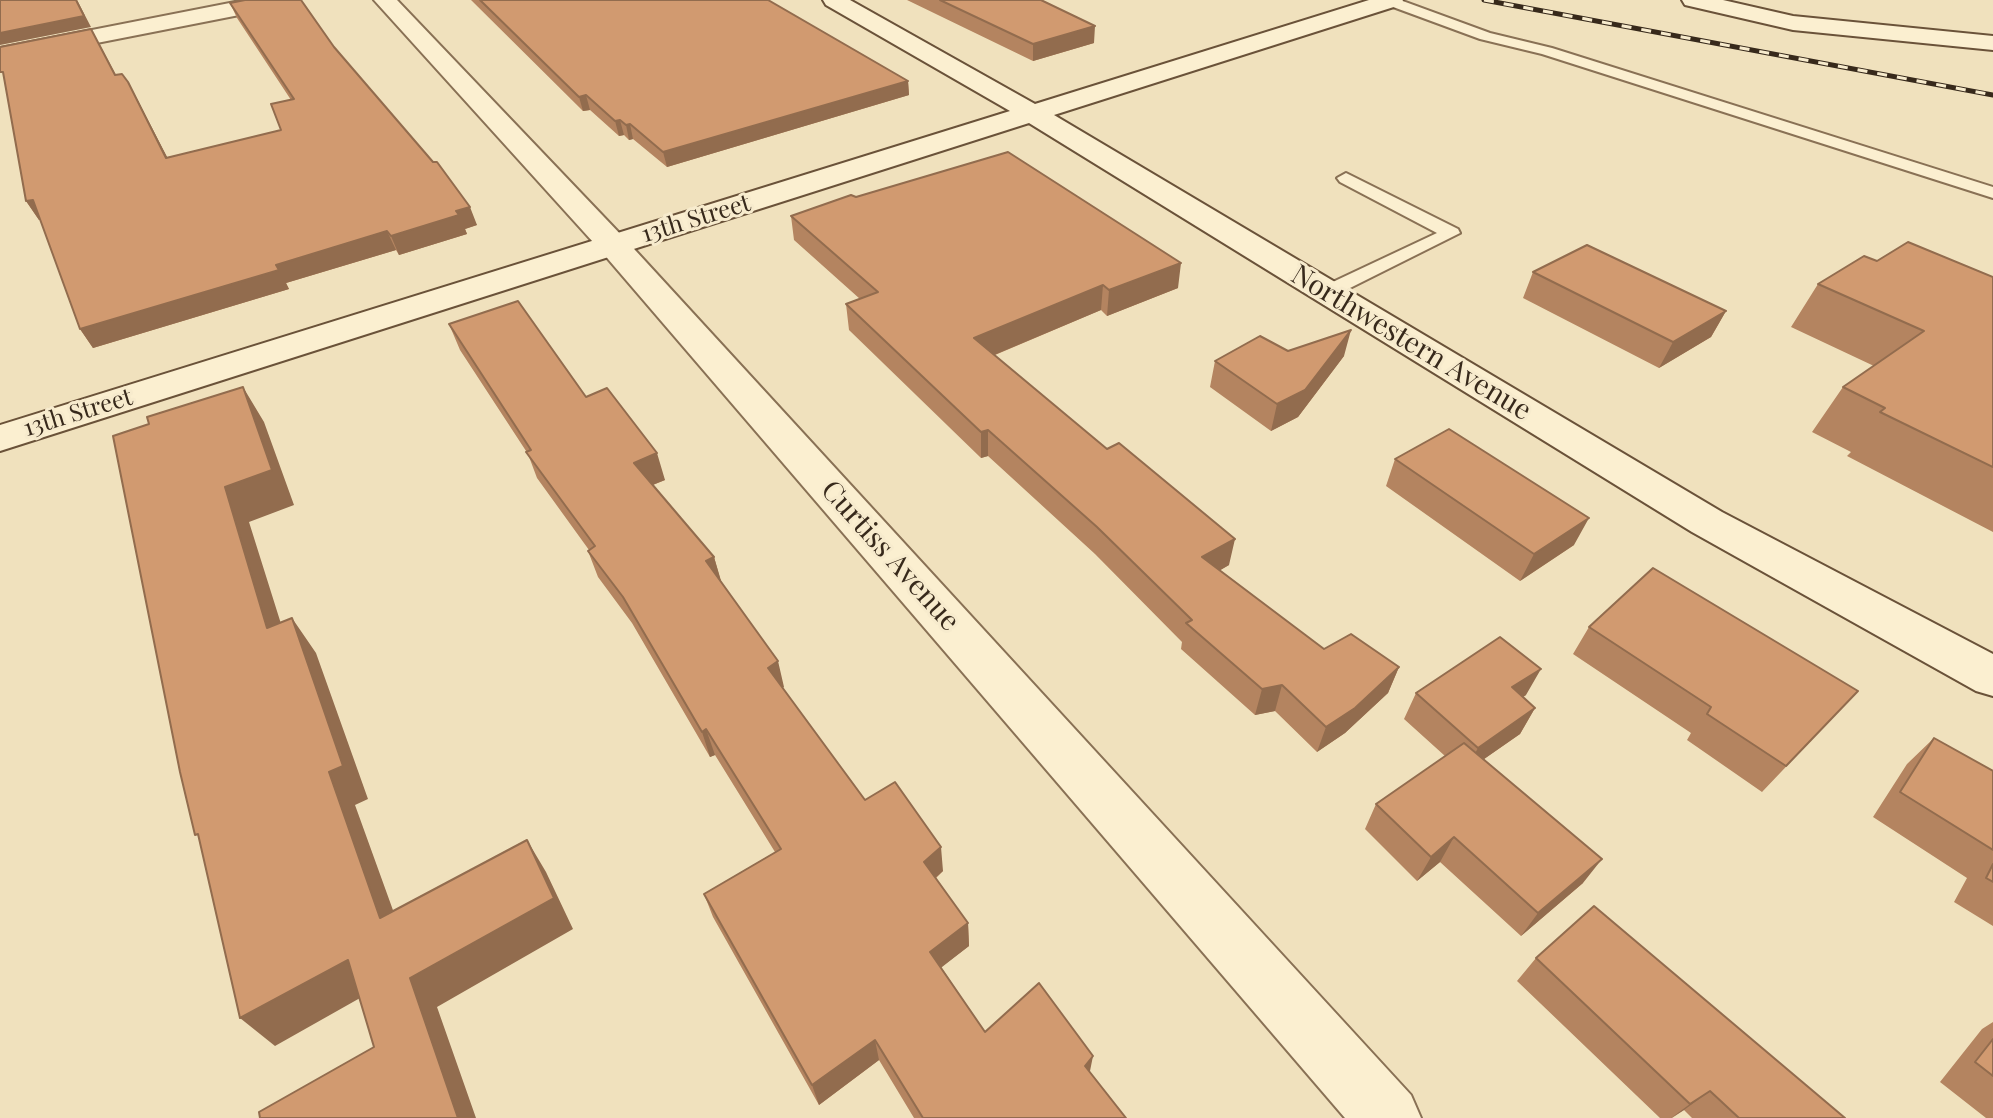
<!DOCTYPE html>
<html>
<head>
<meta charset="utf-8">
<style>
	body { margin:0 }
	canvas { display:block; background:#f0e1bd }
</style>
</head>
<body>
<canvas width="1993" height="1118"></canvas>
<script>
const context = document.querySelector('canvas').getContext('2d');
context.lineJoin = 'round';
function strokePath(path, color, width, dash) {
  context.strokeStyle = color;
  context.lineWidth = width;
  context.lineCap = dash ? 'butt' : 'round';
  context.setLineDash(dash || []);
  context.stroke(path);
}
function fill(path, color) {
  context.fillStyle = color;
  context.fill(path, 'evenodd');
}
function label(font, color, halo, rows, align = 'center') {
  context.font = font + ' "Playfair Display",serif';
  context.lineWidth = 6;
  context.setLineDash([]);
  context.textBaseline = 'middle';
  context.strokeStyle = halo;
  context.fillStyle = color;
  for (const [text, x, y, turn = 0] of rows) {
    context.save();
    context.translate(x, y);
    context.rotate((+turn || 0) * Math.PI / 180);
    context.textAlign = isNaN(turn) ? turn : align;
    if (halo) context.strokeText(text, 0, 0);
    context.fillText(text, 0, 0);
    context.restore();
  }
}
const lane = new Path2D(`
	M1384,0h16l90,33 62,15 441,139v11l-451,-144 -62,-15 -95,-35z
	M1346,173l112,56 2,4 -126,63h-14l-3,-4 3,-4 117,-55 -97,-51 -3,-4z`);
const street = new Path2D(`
	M245,0h46l-11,7 -280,55v-14z
	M374,0h23l227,238 787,857 10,23h-76l-743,-866z`);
const secondary = new Path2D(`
	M823,0h27l185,104 334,-104h34l-3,5 -346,110 668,397 271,142v42l-17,-5 -284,-159 -663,-409 -1029,328v-26l1010,-314 -184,-106z
	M1682,0h41l70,16 200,20v14l-200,-20 -108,-25z`);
strokePath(lane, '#897155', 4);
strokePath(street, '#897155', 4);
strokePath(secondary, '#6a5239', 4);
fill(lane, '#fbefd0');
fill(street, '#fbefd0');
fill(secondary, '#fbefd0');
const rail = new Path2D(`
	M1484,0l509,95`);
strokePath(rail, '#37291b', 5);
strokePath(rail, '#f7ebcd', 3, [10]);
fill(new Path2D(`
	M471,0h297l140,81 1,14 -242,72 -34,-28 -4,1 -5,-5 -5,1 -29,-26 -7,1z
	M907,0h134l53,43 -61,18z
	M230,3l104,44 143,178 -12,4 2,5 -68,21 -3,-5 -110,33 3,6 -196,59 -13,-19 -40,-110 -1,1 -13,-19 74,-156 16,30 21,24 30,59 114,-28 10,-30 -54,-82z
	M856,197l322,91 -71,28 -6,-6 -106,45 234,210 -9,5 104,79 75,18 -11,26 -43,40 -28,19 -42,-41 -20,4 -74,-66 1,-7 -87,-88 -107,-98 -7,2 -132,-128 -3,-26 14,-5 -66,-59 -3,-24z
	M1877,261l116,16v255l-146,-76 4,-4 -39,-20 31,-45 31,-21 -83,-39 27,-43z
	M1533,272l193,39 -15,26 -52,31 -136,-70z
	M449,324l137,73 79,83 -12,5 61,72 7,25 62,106 82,112 78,71 -7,7 32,45 1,23 -28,21 44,65 105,40 36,46h-212l-35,-58 -60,45 -106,-188 -9,-23 71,-42 -60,-97 -5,2 -78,-134 -34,-46 -10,-26 1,-1 -52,-72 -9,-24 -68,-104z
	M1288,351l56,5 -46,61 -27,14 -61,-44 5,-26z
	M1395,459l179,86 -54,36 -134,-95z
	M1589,627l269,64 -96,101 -75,-52 4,-7 -118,-79z
	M1416,693l110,2 -3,2 12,11 -15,26 -36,25 99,124 -62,53 -81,-74 -23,19 -52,-52 11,-25 69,-48 -41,-37z
	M1934,738l59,33v155l-39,-24 13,-24 -94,-61 34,-53z
	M1536,958l309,160h-153l-8,-8 -12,8h-12l-143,-137z
	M1993,1022v96h-7l-46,-36 42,-53z`), '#b48460');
fill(new Path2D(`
	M77,0l14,27 -91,18v-12z
	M1095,26l-1,17 -61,18v-17z
	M908,81l1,14 -242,72 -4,-15z
	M128,82l9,17 40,77 -11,-18z
	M586,95l4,15 -7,1 -4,-14z
	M620,120l4,15 -5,1 -4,-15z
	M630,124l3,15 -4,1 -3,-15z
	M33,200l12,18 -6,2 -13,-19z
	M470,207l7,18 -12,4 2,5 -68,21 -8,-19 65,-25z
	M387,231l9,19 -110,33 3,6 -196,59 -13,-19 196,-64z
	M1181,263l-3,25 -71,28 2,-26z
	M1103,285l-2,25 -126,53 -1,-25z
	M1726,311l-15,26 -52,31 14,-26z
	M1351,330l-7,26 -46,61 -27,14 6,-27z
	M243,387l21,35 30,83 -45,17 44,140 -26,-34 -42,-141z
	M988,430v26l-7,2v-26z
	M657,453l8,27 -23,9 -8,-26z
	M1589,518l-15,27 -54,36 14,-27z
	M1235,539l-6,26 -32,19 5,-27z
	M714,557l8,27 -16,-23z
	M292,618l24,35 52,146 -13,6 52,144 -27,-31 -51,-146z
	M778,661l6,26 -9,7 -7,-26z
	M1399,667l-11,26 -43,40 -28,19 9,-25z
	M1541,669l-15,26 -28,18 14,-26z
	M1282,685l-7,26 -20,4 7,-26z
	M1535,708l-15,26 -56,39 14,-25z
	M706,729l9,26 -5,2 -8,-25z
	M1454,837l-14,25 -23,19 14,-24z
	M527,840l19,32 27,57 -136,78 39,111h-18l-48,-140z
	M941,847l2,24 -17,15 -2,-24z
	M1602,859l-19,24 -62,53 17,-23z
	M968,923l1,23 -36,28 -3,-22z
	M348,960l28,29 -101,57 -35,-28z
	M875,1040l4,20 -60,45 -7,-20z
	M1093,1056l-4,20 -4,-10z
	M1710,1091l-26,19 -13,8 19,-14z`), '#926c4e');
const building = new Path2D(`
	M0,0h76l8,16 -84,17z
	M245,0h56l33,47 99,115h4l33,45 -14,4 3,4 -68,21 -4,-5 -111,34 3,5 -199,59 -47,-129 -7,1 -23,-129h-3v-25l91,-18 24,46 7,-1 6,8 38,76 115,-28 -10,-26 23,-5 -64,-96z
	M480,0h288l140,81 -245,71 -33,-28 -4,1 -6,-5 -5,1 -29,-26 -7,2z
	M940,0h101l54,26 -62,18z
	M1008,152l173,111 -72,27 -6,-5 -129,53 133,111 12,-6 116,96 -33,18 122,92 27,-15 48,33 -44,41 -29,19 -44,-42 -20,4 -76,-66 6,-3 -95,-93 -109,-97 -7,2 -135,-128 32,-12 -87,-76 60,-21 5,2z
	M1908,242l85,35v190l-113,-55 5,-4 -42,-21 81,-56 -106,-47 46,-28 13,5z
	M1587,245l139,66 -53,31 -140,-70z
	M518,301l68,96 21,-9 50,65 -23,10 80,94 -8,4 72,100 -10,7 97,132 30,-18 46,65 -17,15 44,61 -38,29 55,80 54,-49 54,73 -8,10 41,52h-203l-48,-78 -63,45 -108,-191 77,-45 -75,-120 -4,3 -79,-135 -35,-46 7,-5 -69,-94 5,-2 -82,-126z
	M1351,330l-46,60 -28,14 -62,-43 45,-25 28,15z
	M243,387l29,83 -47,17 42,141 25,-10 51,148 -14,6 51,146 147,-78 27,58 -144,80 48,140h-198l-1,-6 115,-65 -26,-87 -108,58 -42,-184 -3,1 -15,-63 -67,-336 36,-12 -2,-7z
	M1449,429l140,89 -55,36 -139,-95z
	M1653,568l205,123 -72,75 -79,-52 4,-7 -122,-80z
	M1500,637l41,32 -29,18 23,21 -57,40 -62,-55z
	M1934,738l59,33v79l-93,-58z
	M1464,743l138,116 -64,54 -84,-76 -23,20 -55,-53z
	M1993,864v18l-7,-4z
	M1594,906l251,212h-106l-29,-27 -20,13 -154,-146z
	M1993,1039v37l-18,-14z`);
fill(building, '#d19a70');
strokePath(building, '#926c4e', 2);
label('24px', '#37291b', '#f7ebcd', [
	["13th Street",696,219,-17],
	["13th Street",78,413,-17]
]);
label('28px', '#37291b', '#f7ebcd', [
	["Northwestern Avenue",1411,343,31],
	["Curtiss Avenue",890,556,48]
]);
</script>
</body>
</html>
